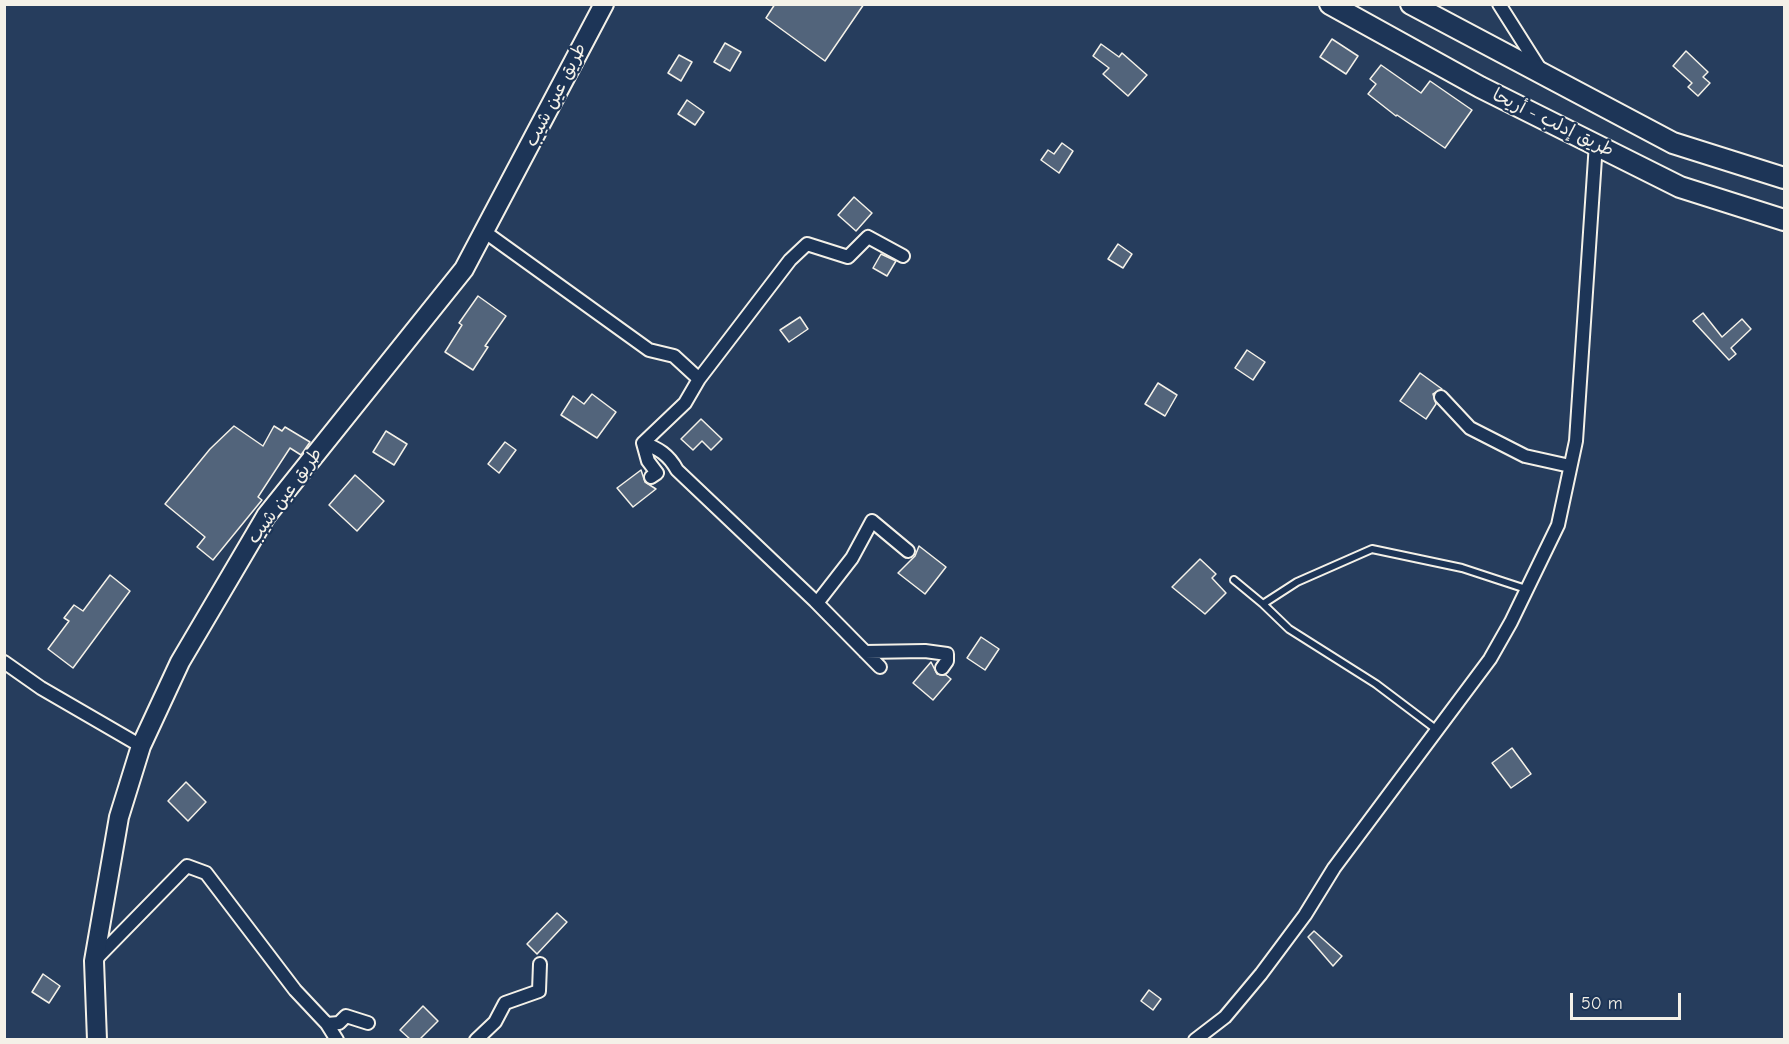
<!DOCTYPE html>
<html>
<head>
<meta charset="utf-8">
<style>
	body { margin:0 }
	#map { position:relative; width:1789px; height:1044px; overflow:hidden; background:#263d5d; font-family:"Comic Neue",sans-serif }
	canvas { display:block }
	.frame { position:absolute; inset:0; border:6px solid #f4f1e8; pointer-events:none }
	.scale { position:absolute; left:1570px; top:993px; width:111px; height:27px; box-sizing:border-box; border:3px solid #f4f1e8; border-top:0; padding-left:8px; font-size:18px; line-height:21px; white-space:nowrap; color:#f4f1e8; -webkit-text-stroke:4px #1d3557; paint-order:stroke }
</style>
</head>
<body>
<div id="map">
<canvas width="1789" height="1044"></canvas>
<div class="frame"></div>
<div class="scale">50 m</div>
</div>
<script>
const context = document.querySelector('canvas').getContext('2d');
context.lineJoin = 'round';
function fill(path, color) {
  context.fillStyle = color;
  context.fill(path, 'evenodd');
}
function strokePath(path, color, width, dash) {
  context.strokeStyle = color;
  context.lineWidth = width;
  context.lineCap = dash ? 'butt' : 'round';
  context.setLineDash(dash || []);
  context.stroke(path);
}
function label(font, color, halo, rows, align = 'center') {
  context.font = font + ' "Comic Neue","Playpen Sans Arabic",sans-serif';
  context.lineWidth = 4.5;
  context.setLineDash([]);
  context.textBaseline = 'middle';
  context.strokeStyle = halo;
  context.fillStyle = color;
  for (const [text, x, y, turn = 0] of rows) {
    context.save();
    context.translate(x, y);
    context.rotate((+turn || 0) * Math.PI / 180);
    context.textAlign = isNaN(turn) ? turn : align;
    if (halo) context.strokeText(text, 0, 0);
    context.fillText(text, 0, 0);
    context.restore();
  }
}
const building = new Path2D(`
	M775,4h89l-39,57 -59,-43z
	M1332,39l26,17 -12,18 -26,-17z
	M725,43l16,9 -11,19 -16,-9z
	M1101,44l18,13 3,-4 25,22 -19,21 -25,-22 6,-6 -16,-12z
	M1686,51l22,21 -5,5 7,6 -12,13 -10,-9 4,-4 -19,-17z
	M679,55l13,7 -11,19 -13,-8z
	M1381,65l40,28 9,-12 42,29 -27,38 -48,-33 -1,1 -28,-22 8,-10 -6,-5z
	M687,100l17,12 -9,13 -17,-11z
	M1062,143l11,8 -14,22 -18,-13 7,-10 6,4z
	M854,197l18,16 -16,18 -18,-16z
	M1118,244l14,10 -9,14 -15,-9z
	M881,254l15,7 -9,15 -14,-8z
	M478,296l28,20 -21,30 3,1 -15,23 -28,-18 17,-27 -3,-2z
	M1703,313l19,24 20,-18 9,10 -20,19 5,6 -7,6 -36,-39z
	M800,317l8,12 -19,13 -9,-12z
	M1247,350l18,12 -12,18 -18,-12z
	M1420,373l22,16 -9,5 3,10 -10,15 -26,-18z
	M1158,383l19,12 -12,21 -20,-12z
	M592,394l24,18 -19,26 -36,-23 12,-19 11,8z
	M701,419l21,20 -11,11 -9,-9 -9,9 -12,-11z
	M234,426l29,20 11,-20 8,5 3,-4 25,15 -9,13 -11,-7 -32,49 4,3 -49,60 -16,-13 8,-10 -40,-33 45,-55z
	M386,431l21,13 -13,21 -21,-13z
	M505,442l11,8 -17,23 -11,-9z
	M641,470l4,12 11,7 -23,18 -16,-19z
	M355,475l29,26 -27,30 -28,-26z
	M919,546l27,21 -21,27 -27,-21 17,-17z
	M1200,559l16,15 -4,4 14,15 -21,21 -33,-27z
	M110,575l20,16 -57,77 -25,-19 21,-28 -5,-3 10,-13 9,6z
	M981,637l18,12 -14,21 -18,-12z
	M931,662l6,12 9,1 5,4 -18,21 -20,-17z
	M1512,748l19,26 -20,14 -19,-25z
	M186,782l20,20 -18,19 -20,-20z
	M557,913l10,9 -30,32 -10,-10z
	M1314,931l28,25 -9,10 -25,-29z
	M43,974l17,12 -11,17 -17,-11z
	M1149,990l12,9 -8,11 -12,-9z
	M423,1006l15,15 -19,19h-8l-11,-10z`);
fill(building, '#52647b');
strokePath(building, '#f4f1e8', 1.5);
const lane = new Path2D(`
	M1234,580l29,24 34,-22 75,-33 90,19 64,21
	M1263,604l26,25 87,55 61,46`);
const street = new Path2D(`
	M1499,4l43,68
	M485,232l164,118 25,6 25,23 91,-119 17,-16 41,13 20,-20 35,19
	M1441,397l29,31 55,28 45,10
	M643,443c15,5 26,12 34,27l138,131 65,66
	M651,477l6,-4 -9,-12 -5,-18 42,-40 14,-24
	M817,603l35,-45 20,-37 36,30
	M865,652l60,-1 22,3v7l-5,7
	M4,662l37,26 100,58
	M95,960l92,-94 19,7 89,117 32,34 12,-1 7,-7 22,7
	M327,1024l10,16
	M476,1040l19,-18 10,-19 34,-12 1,-27
	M1195,1040l30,-23 36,-43 44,-59 29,-47 156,-209 21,-37 47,-97 18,-84 20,-298`);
const secondary = new Path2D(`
	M97,1040l-3,-79 25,-144 22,-71 39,-84 86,-146 198,-247 140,-265`);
const primary = new Path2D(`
	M1330,4l150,83 200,100 104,33
	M1411,4l262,139 111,35`);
strokePath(lane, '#f4f1e8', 10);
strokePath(street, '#f4f1e8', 16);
strokePath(secondary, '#f4f1e8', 22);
strokePath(primary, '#f4f1e8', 24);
strokePath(lane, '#1d3557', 6);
strokePath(street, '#1d3557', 12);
strokePath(secondary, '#1d3557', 18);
strokePath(primary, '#1d3557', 20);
label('18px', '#f4f1e8', '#1d3557', [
	["طريق عين شيب",556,95,-63],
	["طريق إدلب - أريحا",1553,123,26],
	["طريق عين شيب",285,496,-54]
]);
</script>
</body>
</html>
